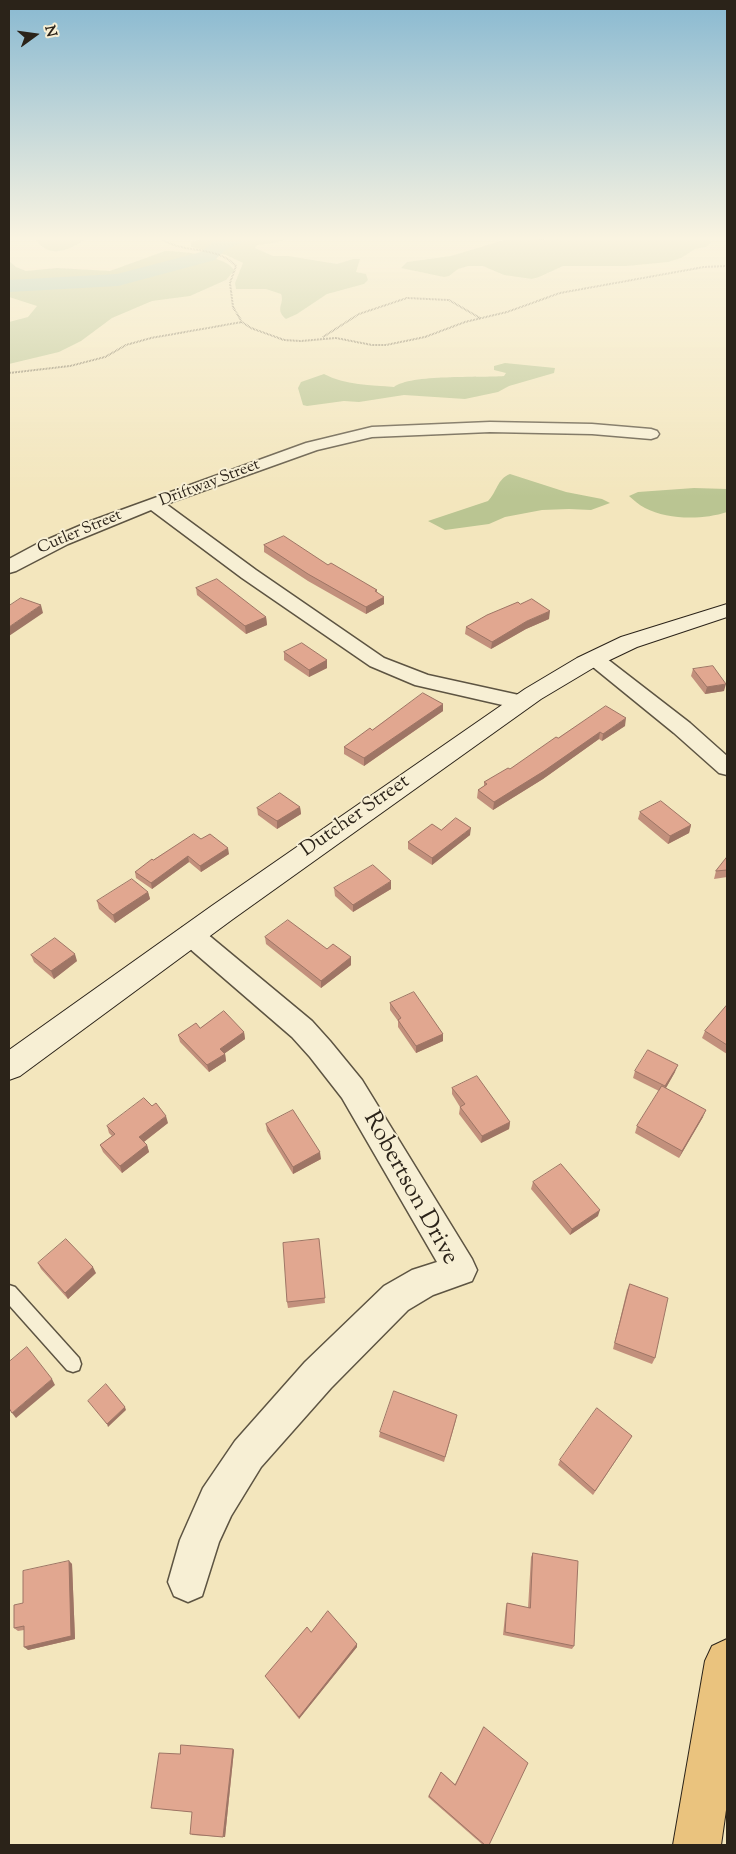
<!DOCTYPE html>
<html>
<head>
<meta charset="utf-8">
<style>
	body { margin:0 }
	#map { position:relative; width:736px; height:1854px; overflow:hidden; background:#f3e6bd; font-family:"Sorts Mill Goudy",serif }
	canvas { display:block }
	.frame { position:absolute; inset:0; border:10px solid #2b2319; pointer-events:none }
	.north { position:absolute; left:10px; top:10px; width:50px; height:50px; -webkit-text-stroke:4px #f7efd4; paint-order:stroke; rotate:76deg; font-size:14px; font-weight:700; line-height:20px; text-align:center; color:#2b2319 }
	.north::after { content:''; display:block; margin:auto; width:18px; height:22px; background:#2b2319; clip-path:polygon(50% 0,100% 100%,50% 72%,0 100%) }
</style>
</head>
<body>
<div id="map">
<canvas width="736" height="1854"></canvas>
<div class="frame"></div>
<div class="north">N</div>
</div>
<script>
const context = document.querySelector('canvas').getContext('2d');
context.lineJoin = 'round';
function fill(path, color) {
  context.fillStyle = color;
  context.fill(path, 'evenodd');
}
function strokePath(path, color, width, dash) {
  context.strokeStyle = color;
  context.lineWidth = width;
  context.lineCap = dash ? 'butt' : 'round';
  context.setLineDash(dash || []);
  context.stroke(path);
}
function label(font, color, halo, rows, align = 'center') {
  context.font = font + ' "Sorts Mill Goudy",serif';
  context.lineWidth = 4;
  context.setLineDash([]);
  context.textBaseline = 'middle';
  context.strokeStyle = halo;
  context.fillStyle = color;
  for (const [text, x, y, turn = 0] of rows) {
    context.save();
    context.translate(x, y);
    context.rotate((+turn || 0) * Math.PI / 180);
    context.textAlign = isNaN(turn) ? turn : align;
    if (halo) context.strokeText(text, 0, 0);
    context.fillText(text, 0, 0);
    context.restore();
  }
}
fill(new Path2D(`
	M34,237h55c-19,13 -40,24 -55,0z
	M204,237h85l-10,5 -22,3 -2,3 18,8h15l49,8 16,-5h7l-4,13 10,2 2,6 -4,4 -37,10 -30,20 -11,5c-12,-10 -1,-15 -5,-25l-15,-5h-30l-1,-6 8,-20 -17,-8 -35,-8v-4z
	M568,237h137l6,5 -5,5 -11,2 -14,9 -13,4 -42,4h-63l-24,11 -7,2 -28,-4 -21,-9h-15l-10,3 -9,7 -5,1 -43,-9 6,-6 44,-6 60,-18 43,2z
	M165,251c15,0 64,5 69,20l-8,9 -36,16 -38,5 -40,17 -31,23 -22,11 -50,12v-42l19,-5 9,-11 -28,-9v-36l7,6 10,4 31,-3 53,3z
	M505,363l50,5 -1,5 -45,13 -11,6 -33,7 -61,-4 -45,7 -15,-1 -37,5 -4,-1 -5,-17 3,-6 23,-8c21,11 47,11 70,13 16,-13 86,-9 110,-11l2,-3 -12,-3v-4z
	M510,474l56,18 36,7 8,4 -19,7 -22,-1 -27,1 -37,7 -16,7 -44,6 -17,-9 60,-20c9,-9 9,-22 22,-27z
	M694,488l33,1v23c-24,8 -59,8 -82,-4 -6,-3 -11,-8 -16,-12l9,-4z`), '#bac592');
fill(new Path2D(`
	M223,237h25l-3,4 -20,9 -10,10 -97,26 -109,6v-12l108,-6 84,-22 12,-10z`), '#9bc0af');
const lane = new Path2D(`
	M9,1285l6,2 64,71 2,6 -2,6 -6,2 -6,-2 -58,-65z`);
const street = new Path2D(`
	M490,422l102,2 59,5 6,2 2,3 -2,3 -6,2 -59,-5 -102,-2 -118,5 -55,13 -151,54 90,66 128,88 44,17 100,22 3,5 -3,5 -8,2 -105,-24 -45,-19 -128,-88 -91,-68 -83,34 -52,27 -7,2v-14l28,-15 54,-23 215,-78 66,-16z
	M595,653l7,2 88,68 37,33v19l-8,-2 -45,-40 -86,-70 -3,-4 3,-4z
	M191,925l9,3 112,93 18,20 32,39 110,179 5,11 -5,11 -39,14 -25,15 -77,78 -70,79 -30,49 -12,26 -17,54 -14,6 -14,-6 -6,-14 12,-42 23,-52 32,-47 70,-79 79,-76 28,-16 25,-8 -95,-164 -32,-41 -18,-20 -110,-95 -4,-7 4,-7z`);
const secondary = new Path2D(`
	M727,604v13l-90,30 -44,21 -52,31 -308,220 -213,157 -11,4v-30l204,-145 312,-216 52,-31 44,-21z`);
const primary = new Path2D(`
	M727,1639v164l-6,42h-48l32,-184 7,-15z`);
strokePath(lane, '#5d5442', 3);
strokePath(street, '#5d5442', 3);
strokePath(secondary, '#2b2319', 2);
strokePath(primary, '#2b2319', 2);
strokePath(new Path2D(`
	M163,237v3c23,14 53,5 73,26l-6,17 3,24 9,15 9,6 33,12 17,1 35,-3 36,7h14l39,-8 40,-15 42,-10 53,-19 144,-26 23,-1
	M323,337l36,-23 48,-16 42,2 31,18
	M9,373l61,-7 35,-9 21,-12 25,-7 91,-16`), '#2b2319', 2, [0.5, 1]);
fill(lane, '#f7efd4');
fill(street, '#f7efd4');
fill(secondary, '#f7efd4');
fill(primary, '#eac37e');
fill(new Path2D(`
	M264,545l64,20 49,25v3l7,11 -18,10 -58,-33 -44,-29z
	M196,588l70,29 1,8 -21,9 -49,-39z
	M549,619l-23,10 -35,20 -26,-15 1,-7z
	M284,652l43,8v8l-18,9 -25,-17z
	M693,669l31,22 -19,3 -14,-18z
	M443,704v7l-79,55 -20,-12v-7l28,-17z
	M625,726l-23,15 -3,-2 -56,40 -50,31 -16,-12 1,-8 6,-4v-4l26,-13 48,-31z
	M300,807l1,7 -24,15 -19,-14 -1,-7z
	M640,812l51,13 -2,8 -21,11 -30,-25z
	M441,830l29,5 -38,30 -24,-16v-7z
	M201,839l28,15 -28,18 -12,-10 -37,27 -16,-11 -1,-6 18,-12z
	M727,857v20l-13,2 2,-8z
	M334,888l57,1 -38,23 -18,-16z
	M148,892l2,7 -35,24 -16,-14 -2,-8z
	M265,937l62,12 24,16 -30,23 -55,-44z
	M31,955l46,6 -23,18 -20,-17z
	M390,1003l53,31v7l-27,12 -18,-26v-6l-8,-11z
	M727,1005v49l-25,-16 3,-7z
	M200,1028l44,4 1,7 -20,14 1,8 -17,11 -29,-30 -2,-7z
	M635,1071l40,1 -9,16 37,29 -24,41 -44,-25 2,-7 22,-35 -26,-13z
	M452,1088l58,34 -1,7 -28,14 -22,-29 1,-7 -8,-13z
	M168,1123l-24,19 3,3 2,7 -27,21 -19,-21 -3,-7 12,-9 -3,-3 -2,-7z
	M266,1124l55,35 -28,15 -26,-43z
	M533,1182l65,34 -28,19 -39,-46z
	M319,1239l6,64 -37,5 -1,-6z
	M38,1263l58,10 -28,26 -27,-30z
	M630,1284l25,74 -3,6 -39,-15 14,-59z
	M456,1420l-12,42 -65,-25 1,-5z
	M632,1436l-39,59 -35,-30 2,-5z
	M533,1553l41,93 -2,3 -69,-14 3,-29 1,-3 21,5 3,-51z
	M69,1561l3,3 3,75 -47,11 -4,-20 -6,1 -4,-3 9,-25z
	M311,1632l46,12v3l-58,72 -34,-43z
	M484,1727l5,118h-6l-55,-48 13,-25 14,12z
	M234,1750l-9,87 -33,-2v-23l-41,-4 29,-54z`), '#c2907c');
fill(new Path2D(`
	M384,597v7l-18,10v-7z
	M41,605l2,8 -34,23v-9z
	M550,611l-1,8 -23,10 -35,20 1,-7 35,-21z
	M266,617l1,8 -21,9 -1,-8z
	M327,660v8l-18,9v-7z
	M726,684l-2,7 -19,3 2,-7z
	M443,704v7l-79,55v-8z
	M626,718l-1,8 -23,15 1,-7z
	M600,732l-1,7 -56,40 -50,31 1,-8z
	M300,807l1,7 -24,15v-8z
	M691,825l-2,8 -21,11 2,-8z
	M471,828l-1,7 -38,30v-7z
	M228,848l1,6 -28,18 -1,-6z
	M188,856l1,6 -37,27 -1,-6z
	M391,881v8l-38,23v-7z
	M148,892l2,7 -35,24 -2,-8z
	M75,954l2,7 -23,18 -3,-8z
	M351,957v8l-30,23v-7z
	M244,1032l1,7 -24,17 -1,-7z
	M443,1034v7l-27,12v-7z
	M225,1054l1,7 -17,11 -2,-7z
	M678,1065l-3,7 -12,21 2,-7z
	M706,1110l-3,7 -24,41 3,-7z
	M166,1116l2,7 -27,21 -2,-7z
	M510,1122l-1,7 -28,14 1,-7z
	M147,1145l2,7 -27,21 -2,-7z
	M320,1152l1,7 -28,15v-7z
	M600,1210l-2,6 -28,19 2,-6z
	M93,1267l3,6 -28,26 -3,-6z
	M52,1379l3,6 -39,33 -4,-5z
	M125,1407l1,3 -18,17 -1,-3z
	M69,1561l3,3 3,75 -47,11 -4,-3z
	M357,1644v3l-58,72v-2z
	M233,1749l1,1 -9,87h-2z`), '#9e7565');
const building = new Path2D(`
	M284,536l44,29 3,-2 46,27 -2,1 9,6 -18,10 -58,-33 -44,-29z
	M217,579l49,38 -21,9 -49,-38z
	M21,598l20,7 -32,22v-21z
	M532,599l18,12 -23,10 -35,21 -26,-15 21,-12 31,-13 2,2z
	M302,643l25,17 -18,10 -25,-18z
	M713,666l13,18 -19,3 -14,-18z
	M423,693l20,11 -79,54 -20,-11 26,-19 2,2z
	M606,706l20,12 -23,16 -3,-2 -56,39 -50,31 -16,-12 9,-6 -3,-2 24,-14 2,1 46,-32 2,1z
	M280,793l20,14 -23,14 -20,-13z
	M661,801l30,24 -21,11 -30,-24z
	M456,818l15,10 -39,30 -24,-16 24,-18 9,6z
	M194,834l7,5 9,-5 18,14 -28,18 -12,-10 -37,27 -16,-11 17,-13 1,1z
	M727,857v13l-11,1z
	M373,865l18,16 -38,24 -19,-17z
	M132,879l16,13 -35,23 -16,-14z
	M288,920l39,29 6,-5 18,13 -30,24 -56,-44z
	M55,938l20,16 -24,17 -20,-16z
	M414,992l29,42 -27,12 -18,-26 3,-2 -11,-15z
	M727,1005v40l-22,-14z
	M224,1011l20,21 -24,17 5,5 -18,11 -29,-30 18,-12 4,5z
	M648,1050l30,15 -13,21 -30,-15z
	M477,1076l33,46 -28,14 -22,-29 5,-3 -13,-16z
	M662,1086l44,24 -24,41 -45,-25z
	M144,1098l8,8 4,-3 10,13 -27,21 8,8 -27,21 -20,-21 15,-11 -8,-8z
	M293,1110l27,42 -27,15 -27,-43z
	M561,1164l39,46 -28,19 -39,-47z
	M66,1239l27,28 -28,26 -27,-30z
	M319,1239l6,59 -38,4 -4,-59z
	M630,1284l38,14 -13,60 -40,-15z
	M27,1347l25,32 -40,34 -3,-5v-46z
	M106,1384l19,23 -18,17 -19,-23z
	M394,1391l63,24 -12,42 -65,-25z
	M597,1408l35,28 -37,55 -35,-31z
	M533,1553l45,8 -4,85 -69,-14 2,-29 23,5z
	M69,1561l2,75 -47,11v-21l-10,2v-23l9,-2v-32z
	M328,1611l29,33 -58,73 -34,-41 42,-49 4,5z
	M484,1727l44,36 -39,82h-4l-56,-49 12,-24 14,13z
	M181,1745l52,4 -10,88 -33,-3 2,-22 -41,-4 8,-55 21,1z`);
fill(building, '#e1a790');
strokePath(building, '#9e7565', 1);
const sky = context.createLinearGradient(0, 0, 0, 497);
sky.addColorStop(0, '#89b9d1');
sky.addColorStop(0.48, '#faf4e1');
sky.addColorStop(1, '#faf4e100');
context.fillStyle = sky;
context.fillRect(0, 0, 736, 497);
label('16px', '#2b2319', '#f7efd4', [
	["Driftway Street",210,484,-21],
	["Cutler Street",80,533,-23]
]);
label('20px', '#2b2319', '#f7efd4', [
	["Dutcher Street",356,817,-35]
]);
label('24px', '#2b2319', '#f7efd4', [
	["Robertson Drive",409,1189,61]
]);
</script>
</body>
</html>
